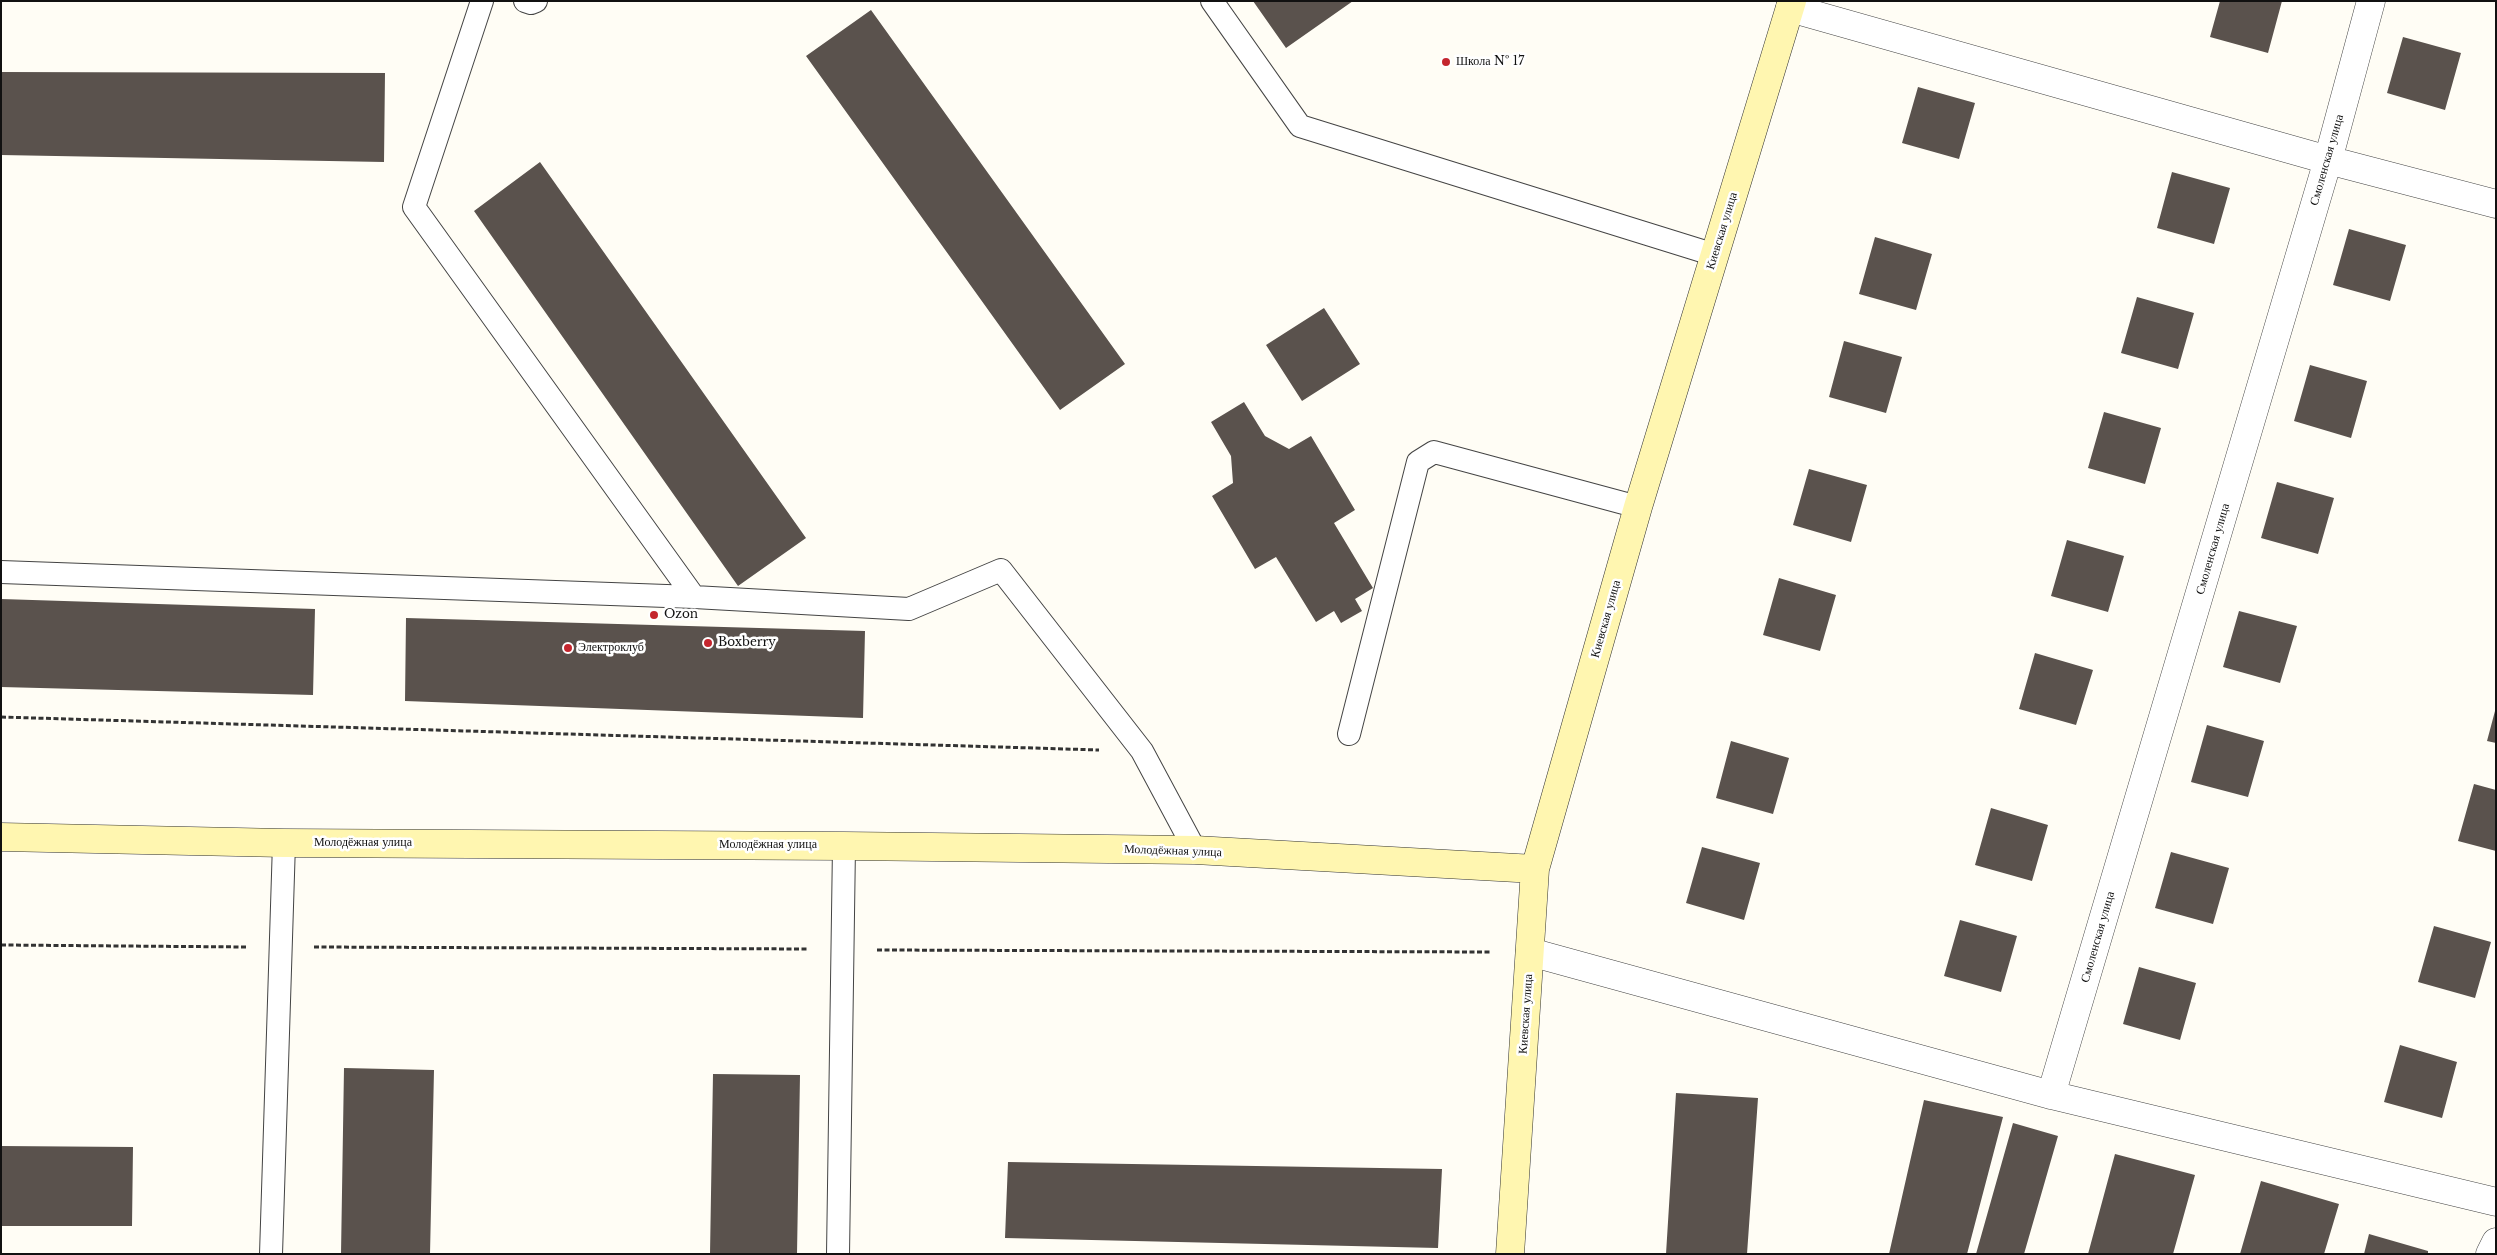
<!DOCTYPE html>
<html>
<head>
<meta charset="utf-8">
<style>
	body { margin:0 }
	#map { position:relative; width:2497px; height:1255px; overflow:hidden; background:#fffdf5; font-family:"Libre Baskerville",serif }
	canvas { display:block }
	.frame { position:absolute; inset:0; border:2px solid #111; pointer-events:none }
</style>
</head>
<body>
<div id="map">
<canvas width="2497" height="1255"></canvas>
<div class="frame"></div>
</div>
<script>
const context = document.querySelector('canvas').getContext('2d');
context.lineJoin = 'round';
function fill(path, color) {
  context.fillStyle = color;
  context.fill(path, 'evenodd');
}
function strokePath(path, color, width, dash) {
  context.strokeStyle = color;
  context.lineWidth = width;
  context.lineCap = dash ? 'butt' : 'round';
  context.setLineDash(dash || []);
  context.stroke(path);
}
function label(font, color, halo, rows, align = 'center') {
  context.font = font + ' "Libre Baskerville",serif';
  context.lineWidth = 5;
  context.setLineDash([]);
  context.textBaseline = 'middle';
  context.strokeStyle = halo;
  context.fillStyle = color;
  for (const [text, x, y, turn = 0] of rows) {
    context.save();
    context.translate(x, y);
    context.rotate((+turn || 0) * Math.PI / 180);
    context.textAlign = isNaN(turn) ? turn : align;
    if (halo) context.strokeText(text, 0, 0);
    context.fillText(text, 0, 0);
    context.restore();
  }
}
fill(new Path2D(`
	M1253,1h100l-67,47z
	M2220,1h62l-14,52 -58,-16z
	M871,10l254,354 -65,46 -254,-354z
	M2403,37l58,16 -16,57 -58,-17z
	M1,72l384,1 -1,89 -383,-7z
	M1918,87l57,16 -16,56 -57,-16z
	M540,162l266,376 -68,48 -264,-375z
	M2172,172l58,16 -16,56 -57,-16z
	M2349,229l57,16 -16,56 -57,-16z
	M1875,237l57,17 -16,56 -57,-16z
	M2137,297l57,16 -16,56 -57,-16z
	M1324,308l36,56 -58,37 -36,-56z
	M1844,341l58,16 -16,56 -57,-16z
	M2310,365l57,16 -16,57 -57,-17z
	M1244,402l21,34 24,13 22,-13 44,74 -21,13 39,65 -18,11 7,12 -21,12 -7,-12 -18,11 -40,-65 -21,12 -43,-73 21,-13 -2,-27 -20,-34z
	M2104,412l57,16 -16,56 -57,-16z
	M1809,469l58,16 -16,57 -58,-17z
	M2277,482l57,16 -16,56 -57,-16z
	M2067,540l57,16 -16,56 -57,-16z
	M1779,578l57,17 -16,56 -57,-16z
	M1,599l314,10 -2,86 -312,-8z
	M2239,611l58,15 -17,57 -57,-16z
	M406,618l459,13 -2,87 -458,-17z
	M2035,653l58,17 -17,55 -57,-16z
	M2495,711h1v32l-9,-2z
	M2207,725l57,16 -16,56 -57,-15z
	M1731,741l58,17 -16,56 -57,-16z
	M2474,784l22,6v61l-38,-10z
	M1991,808l57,17 -16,56 -57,-16z
	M1702,847l58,16 -16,57 -58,-17z
	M2171,852l58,16 -16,56 -58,-16z
	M1960,920l57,16 -16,56 -57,-16z
	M2434,926l57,16 -16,56 -57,-16z
	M2139,967l57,16 -16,57 -57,-16z
	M2400,1045l57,17 -15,56 -58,-16z
	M344,1068l90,2 -4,184h-89z
	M713,1074l87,1 -3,179h-87z
	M1676,1093l82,5 -11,156h-81z
	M1924,1100l79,17 -36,137h-78z
	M2013,1123l45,13 -34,118h-48z
	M1,1146l132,1 -1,79h-131z
	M2115,1154l80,21 -22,79h-85z
	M1008,1162l434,7 -4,79 -433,-10z
	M2261,1181l78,23 -15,50h-84z
	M2369,1234l59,17v3h-64z`), '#5a524d');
const lane = new Path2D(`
	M482,1l-68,206 280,390
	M525,1l6,2 5,-2
	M1212,1l88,125 415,129
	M1,572l693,25 215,12 92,-39 141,181 53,99
	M1349,734l69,-272 16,-10 204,55
	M271,1254l13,-411
	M838,1254l6,-408`);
const street = new Path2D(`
	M1790,8l538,152 168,44
	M1530,952l521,143 445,107
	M2051,1095l277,-935 43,-159
	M2490,1254l6,-12`);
const secondary = new Path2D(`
	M1,837l283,6 560,3 351,4 340,19
	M1510,1254l25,-385 103,-362 154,-506`);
strokePath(lane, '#444', 24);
strokePath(street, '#444', 29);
strokePath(secondary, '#333', 29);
strokePath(new Path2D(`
	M1,717l1098,33
	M1,945l247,2
	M314,947l494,2
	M877,950l615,2`), '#333', 3, [5, 2.5]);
strokePath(lane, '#fff', 22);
strokePath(street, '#fff', 28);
strokePath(secondary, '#fff6b0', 28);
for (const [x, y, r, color] of [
	[1446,62,5,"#c4262e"],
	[654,615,5,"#c4262e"],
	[708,643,5,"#c4262e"],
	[568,648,5,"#c4262e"]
]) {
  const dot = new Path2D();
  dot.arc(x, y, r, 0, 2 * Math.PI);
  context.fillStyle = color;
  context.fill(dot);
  strokePath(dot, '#fff', 2);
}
label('12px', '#111', '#fff', [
	["Школа № 17",1456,62],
	["Ozon",664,615],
	["Boxberry",718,643],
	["Электроклуб",578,648]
], 'left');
label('12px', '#111', '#fff', [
	["Смоленская улица",2327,160,-74],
	["Киевская улица",1722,231,-73],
	["Смоленская улица",2213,549,-74],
	["Киевская улица",1606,619,-74],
	["Молодёжная улица",363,843],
	["Молодёжная улица",768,845],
	["Молодёжная улица",1173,851,2],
	["Смоленская улица",2098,937,-74],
	["Киевская улица",1526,1014,-86]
]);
</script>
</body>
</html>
